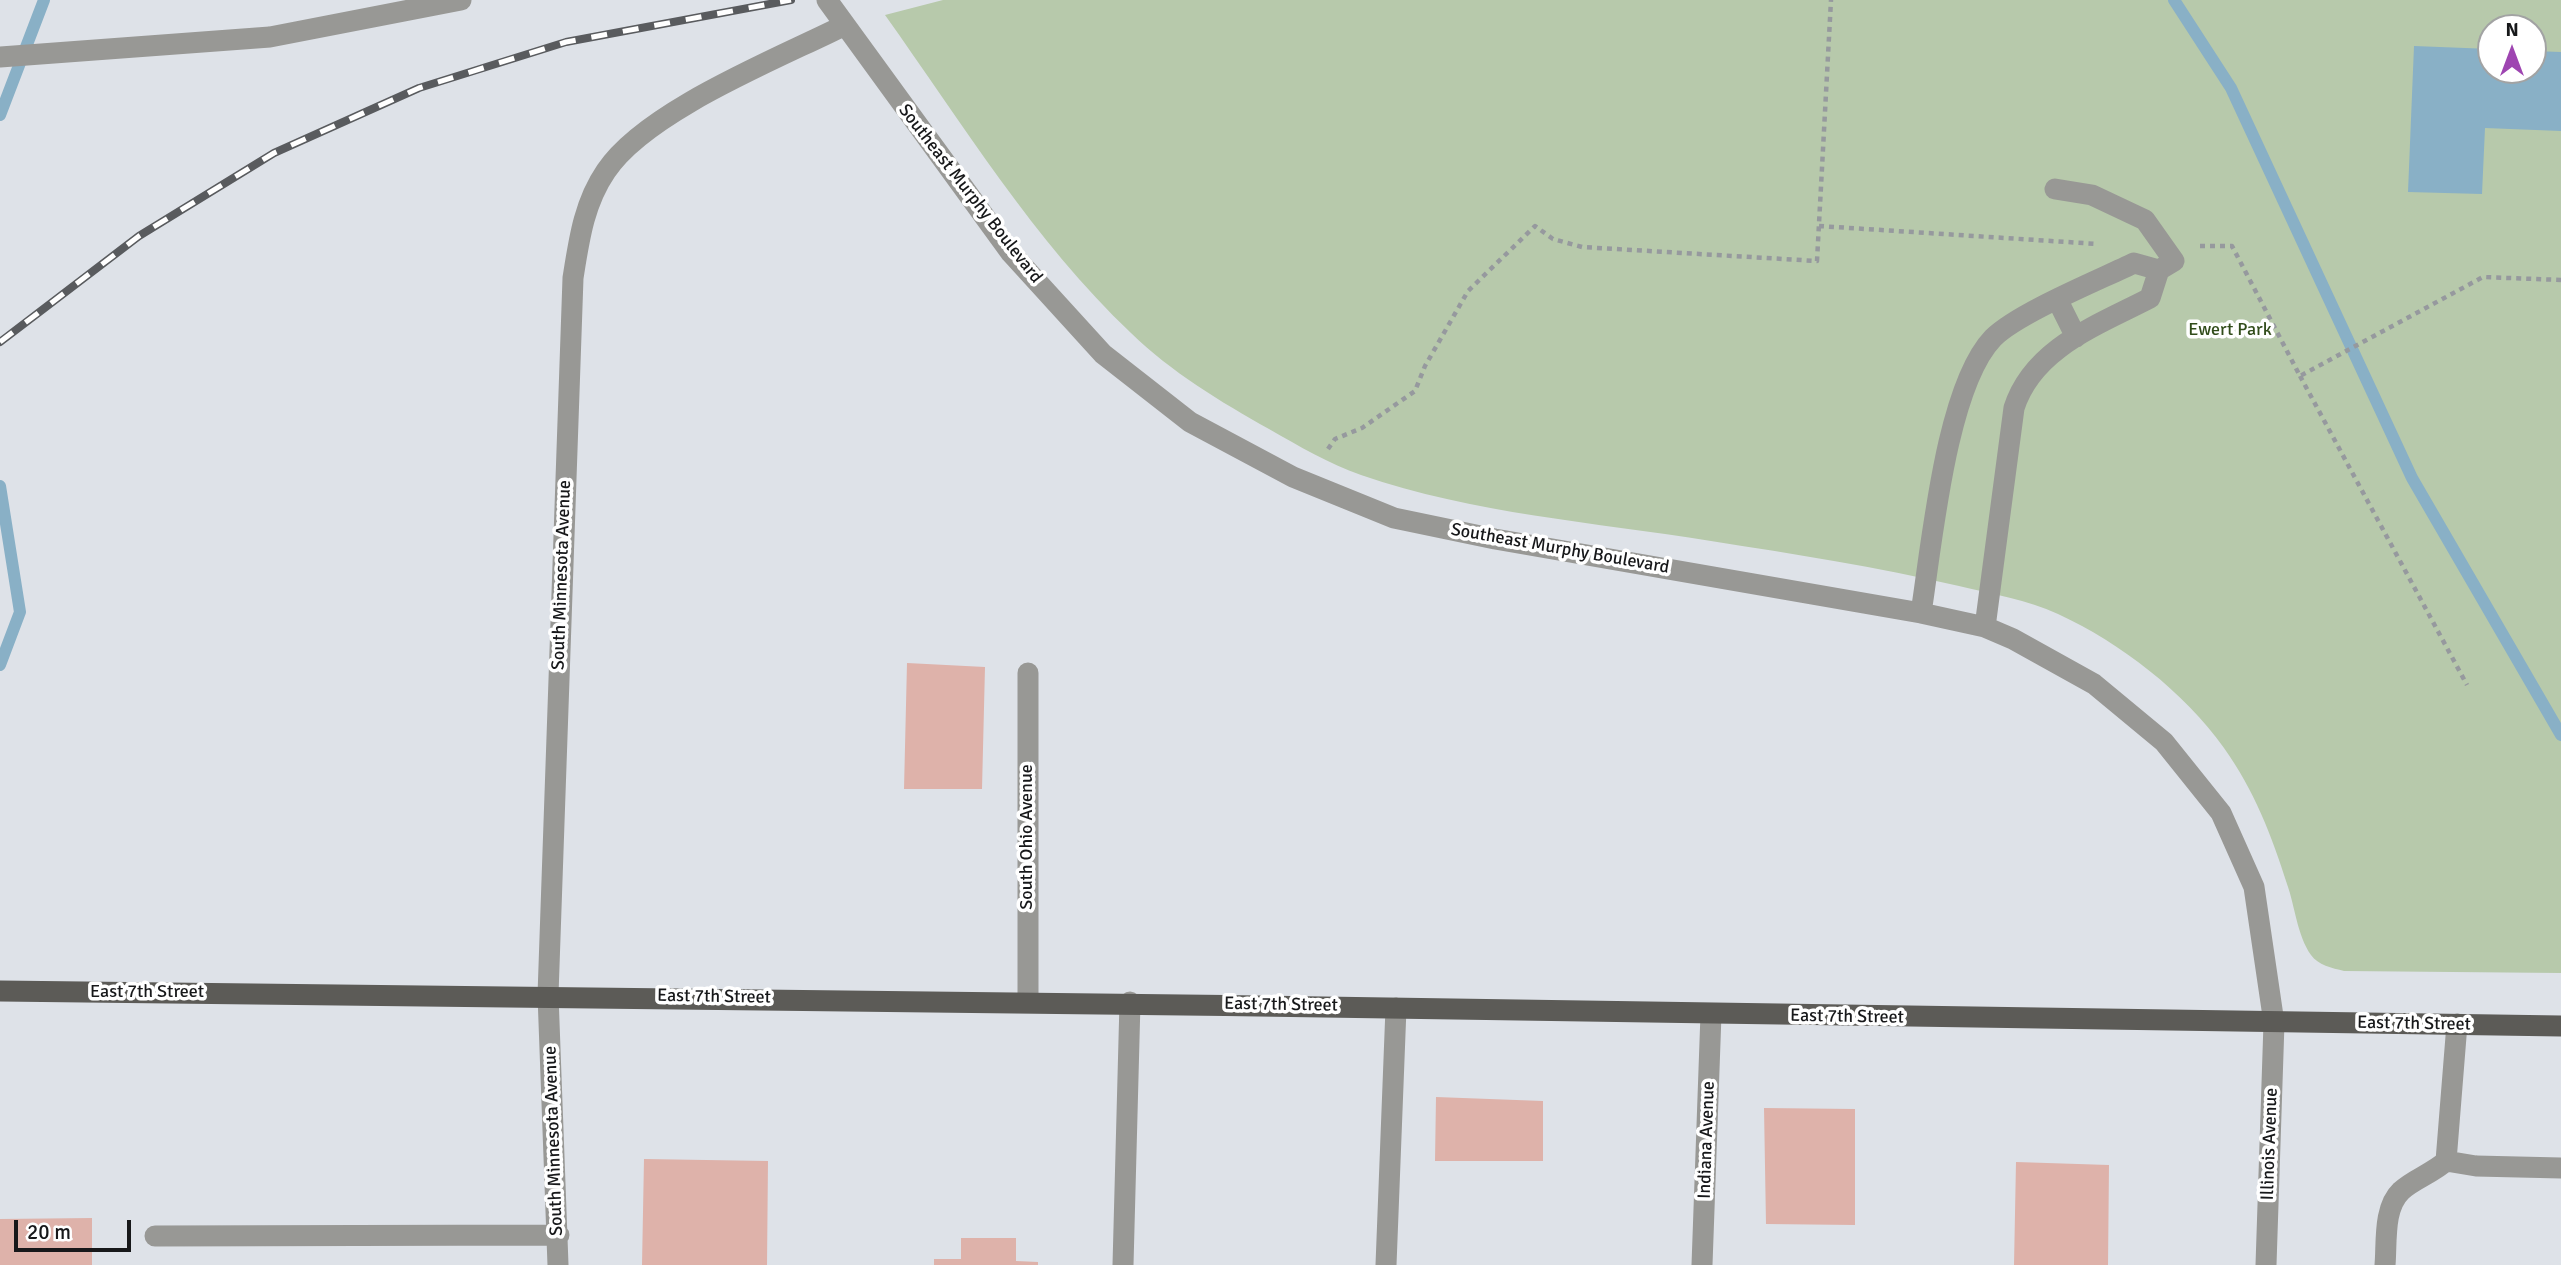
<!DOCTYPE html>
<html>
<head>
<meta charset="utf-8">
<style>
	body { margin:0 }
	#map { position:relative; width:2561px; height:1265px; overflow:hidden; background:#dee2e8; font-family:Signika,sans-serif }
	canvas { display:block }
	.north { position:absolute; left:2477px; top:14px; width:70px; height:70px; box-sizing:border-box; background:#fff; border:2px solid #a2a3a3; border-radius:50%; rotate:0deg; font-size:19px; font-weight:700; line-height:28px; text-align:center; color:#17181a }
	.north::after { content:''; display:block; margin:auto; width:24px; height:32px; background:#9e45b1; clip-path:polygon(50% 0,100% 100%,50% 72%,0 100%) }
	.scale { position:absolute; left:14px; top:1220px; width:117px; height:32px; box-sizing:border-box; border:4px solid #17181a; border-top:0; padding-left:9px; font-size:21px; line-height:24px; white-space:nowrap; color:#17181a; -webkit-text-stroke:5px #fff; paint-order:stroke }
</style>
</head>
<body>
<div id="map">
<canvas width="2561" height="1265"></canvas>
<div class="north">N</div>
<div class="scale">20 m</div>
</div>
<script>
const context = document.querySelector('canvas').getContext('2d');
context.lineJoin = 'round';
function fill(path, color) {
  context.fillStyle = color;
  context.fill(path, 'evenodd');
}
function strokePath(path, color, width, dash) {
  context.strokeStyle = color;
  context.lineWidth = width;
  context.lineCap = dash ? 'butt' : 'round';
  context.setLineDash(dash || []);
  context.stroke(path);
}
function label(font, color, halo, rows, align = 'center') {
  context.font = font + ' Signika,sans-serif';
  context.lineWidth = 7;
  context.setLineDash([]);
  context.textBaseline = 'middle';
  context.strokeStyle = halo;
  context.fillStyle = color;
  for (const [text, x, y, turn = 0] of rows) {
    context.save();
    context.translate(x, y);
    context.rotate((+turn || 0) * Math.PI / 180);
    context.textAlign = isNaN(turn) ? turn : align;
    if (halo) context.strokeText(text, 0, 0);
    context.fillText(text, 0, 0);
    context.restore();
  }
}
fill(new Path2D(`
	M943,0h1618v973l-217,-2c-12,-3 -26,-6 -33,-16 -14,-20 -16,-49 -24,-71 -15,-48 -33,-94 -63,-136 -40,-56 -103,-105 -166,-134 -31,-14 -65,-20 -99,-28 -82,-19 -165,-32 -248,-45 -117,-19 -237,-27 -350,-66 -32,-11 -62,-29 -92,-46 -48,-27 -98,-57 -138,-96 -97,-92 -169,-210 -246,-318zM2491,28h42v42h-42z`), '#b7c9ab');
fill(new Path2D(`
	M2414,46l77,3v21h42v-19l28,1v79l-76,-3 -3,66 -74,-2z`), '#89b0c6');
strokePath(new Path2D(`
	M2174,0l57,88 181,390 149,257
	M0,115l44,-115
	M0,486l20,126 -20,53`), '#89b0c6', 12);
fill(new Path2D(`
	M907,663l78,4 -3,122h-78z
	M1436,1097l107,4v60h-108z
	M1764,1108l91,1v116l-89,-1z
	M644,1159l124,2 -1,104h-125z
	M2016,1162l93,3 -1,100h-94z
	M92,1218v47h-92v-46z
	M961,1238h55v23l22,1v3h-104v-6h27z`), '#deb2aa');
strokePath(new Path2D(`
	M1819,226l279,18
	M2200,246h32l68,130 183,-99 78,3
	M2300,376l167,309
	M1328,449l7,-10 27,-11 53,-37 10,-25 43,-75 67,-65 18,13 29,8 235,14 14,-261`), '#96999e', 4.5, [5, 5]);
strokePath(new Path2D(`
	M827,0l184,253 92,101 87,68 103,55 101,41 101,21 426,74 64,14 28,12 81,45 70,58 57,71 33,74 20,136 -8,242
	M0,57l270,-20 191,-37
	M2055,189l37,6 53,25 29,41 -15,9
	M2058,301l18,36
	M1921,613c11,-70 25,-226 72,-275 25,-25 106,-58 141,-75l25,7 -9,28c-52,27 -117,50 -136,110l-29,219
	M1028,1001v-328
	M2446,1161l30,5 85,2
	M155,1236l404,-1
	M558,1265l-10,-270 25,-717c6,-38 11,-75 33,-107 40,-60 171,-112 237,-145
	M1123,1265l7,-263
	M1386,1265l10,-257
	M1702,1265l9,-251
	M2385,1265c2,-22 -2,-57 16,-74 11,-11 32,-18 45,-30l11,-137`), '#989895', 21);
strokePath(new Path2D(`
	M0,991c854,8 1707,21 2561,35`), '#5c5b57', 21);
const rail = new Path2D(`
	M0,342l139,-106 135,-83 145,-65 147,-46 225,-42`);
strokePath(rail, '#595b5e', 8);
strokePath(rail, '#fff', 5, [16]);
label('18px', '#17181a', '#fff', [
	["Southeast Murphy Boulevard",970,194,52],
	["Southeast Murphy Boulevard",1560,549,10],
	["South Minnesota Avenue",562,575,-88],
	["South Ohio Avenue",1027,837,-90],
	["East 7th Street",147,992],
	["East 7th Street",714,997,1],
	["East 7th Street",1281,1005,1],
	["East 7th Street",1847,1017,1],
	["East 7th Street",2414,1024,1],
	["Indiana Avenue",1707,1140,-88],
	["South Minnesota Avenue",554,1141,-92],
	["Illinois Avenue",2270,1144,-88]
]);
label('18px', '#314c1a', '#fff', [
	["Ewert Park",2230,330]
]);
</script>
</body>
</html>
